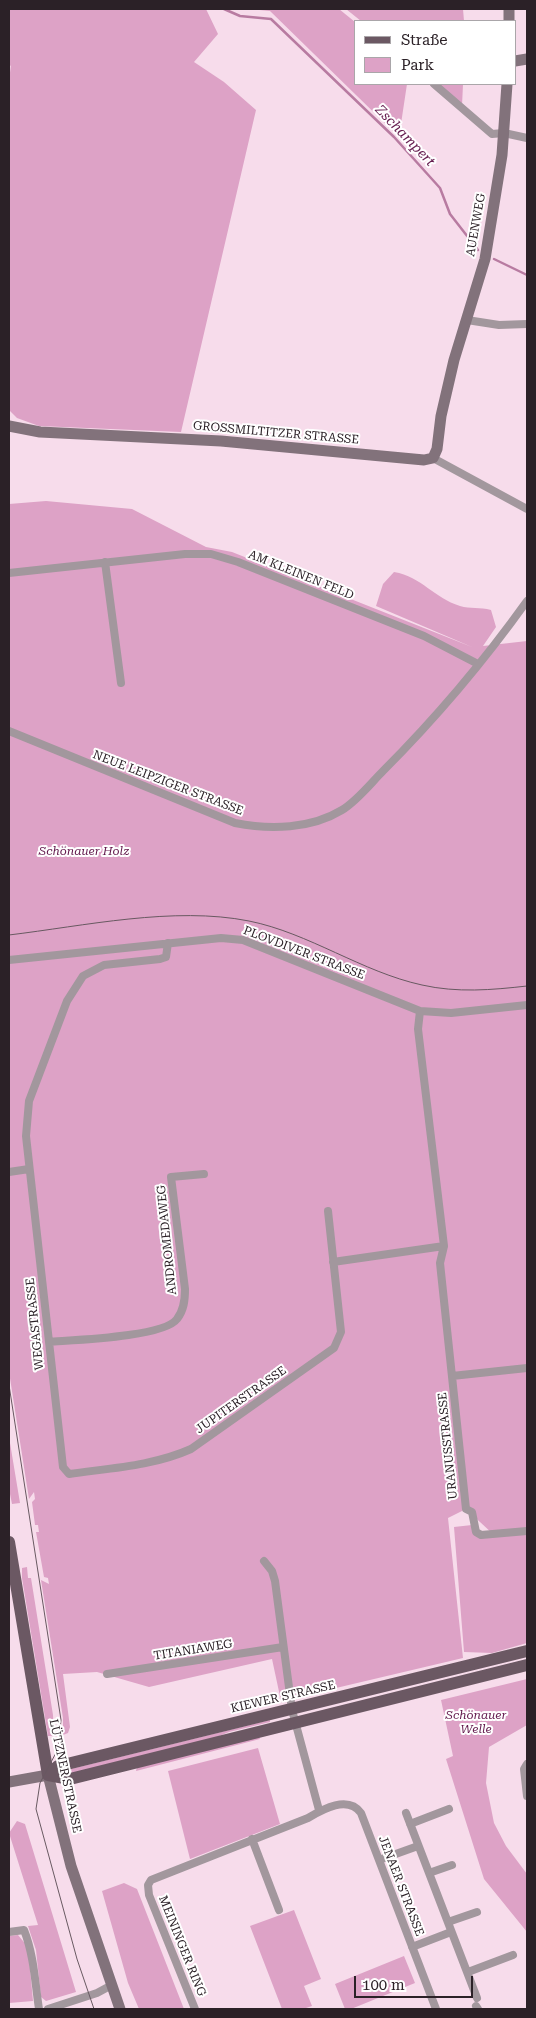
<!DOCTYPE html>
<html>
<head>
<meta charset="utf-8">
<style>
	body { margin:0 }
	#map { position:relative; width:536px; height:2018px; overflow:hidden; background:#f7dceb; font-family:"Roboto Serif",serif }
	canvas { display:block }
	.frame { position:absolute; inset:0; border:10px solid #2b2127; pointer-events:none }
	.legend { position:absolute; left:354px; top:20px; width:162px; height:65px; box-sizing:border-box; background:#fff; border:1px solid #aaa6a9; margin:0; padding:6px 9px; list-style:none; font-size:15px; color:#2b2127 }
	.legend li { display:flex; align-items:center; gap:10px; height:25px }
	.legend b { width:25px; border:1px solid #aaa6a9 }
	.scale { position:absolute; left:354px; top:1976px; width:119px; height:22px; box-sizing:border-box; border:2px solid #2b2127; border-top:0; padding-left:6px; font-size:15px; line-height:18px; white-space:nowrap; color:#2b2127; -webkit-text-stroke:4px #fff; paint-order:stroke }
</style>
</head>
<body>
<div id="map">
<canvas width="536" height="2018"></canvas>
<div class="frame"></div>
<ul class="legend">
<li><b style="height:6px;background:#6b5863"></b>Straße</li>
<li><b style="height:14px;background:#dda2c6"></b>Park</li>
</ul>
<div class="scale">100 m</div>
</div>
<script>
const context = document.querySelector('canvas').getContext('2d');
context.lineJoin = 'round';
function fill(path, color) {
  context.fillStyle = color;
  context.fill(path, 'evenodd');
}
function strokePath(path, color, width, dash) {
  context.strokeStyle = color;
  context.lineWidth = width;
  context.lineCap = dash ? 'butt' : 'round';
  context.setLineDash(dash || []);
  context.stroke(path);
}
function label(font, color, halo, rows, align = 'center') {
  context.font = font + ' "Roboto Serif",serif';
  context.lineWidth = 4;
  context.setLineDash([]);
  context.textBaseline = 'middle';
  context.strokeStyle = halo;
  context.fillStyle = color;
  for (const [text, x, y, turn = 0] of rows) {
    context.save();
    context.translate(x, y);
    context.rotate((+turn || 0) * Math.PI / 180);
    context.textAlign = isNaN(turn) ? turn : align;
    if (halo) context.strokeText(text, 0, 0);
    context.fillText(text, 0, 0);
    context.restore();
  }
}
fill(new Path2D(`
	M9,9h197l12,25 -24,28 30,20 32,28 -75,322 -142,-6 -22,-8 -8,-8v-330l2,-15 -2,3z
	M249,9h90l16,13v62h52l-8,53 -129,-126z
	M346,9h117l1,12h-103z
	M436,84h27l-1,22z
	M46,501l86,8 74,38 26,5 240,95 -96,-41 7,-22 11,-12c28,5 40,26 66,34 10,3 20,1 31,4l5,17 -13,19 44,-5v1002l-35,10 -28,-1 -10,-125 18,-2 4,11 18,-1 -28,-26 -18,9 15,140 -182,43 -9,-42 -123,28 -52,-15 -34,2 7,53 -2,6 -5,2v-17l-22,-138 8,4 -1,-6 -4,-1 -8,-45h3l-1,-7h-3l-3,-23 3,-3 -1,-7 -5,7 -20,-127v-868z
	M9,1437l11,66 -8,1 -3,-15z
	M27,1567l1,11h3l22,137 1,21h-6l-26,-158v-10z
	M527,1679v46l-38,22 -3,36 8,40 12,23 21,28v58l-43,-53 -38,-120 7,-3 -12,-56z
	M270,1720v2l-41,10 -24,10 -132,33 -2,-6z
	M259,1737l1,2 -124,32 1,-4z
	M258,1748l22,76 -90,35 -22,-88z
	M17,1821l8,3 51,168 -30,9 -5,-4 -5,-47 -8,-24 10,-1 -29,-92z
	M124,1883l13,6 47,120h-45l-11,-26 -26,-92z
	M294,1910l27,69 -17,7 8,20 -9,3h-21l-32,-83z
	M18,1935l10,12 5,54 -24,2v-67z
	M404,1956l11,27 -64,26h-6l-10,-25z`), '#dda2c6');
strokePath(new Path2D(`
	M224,9l16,7 31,3 123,118 46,51 10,26 28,36
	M494,259l33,16`), '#b87ba1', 2.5);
strokePath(new Path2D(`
	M434,84l58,50 12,-1 23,5
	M467,320l32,5 28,-1
	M433,458l94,51
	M105,562l16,121
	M9,573l176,-19h26l27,8 186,74 54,28
	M9,731l226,92c35,7 76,6 107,-13 15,-9 29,-27 41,-39 53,-53 101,-110 144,-170
	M168,943l-2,14 -6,2 -56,6 -21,11 -16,25 -38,100 -3,35 37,331 6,7c42,-6 84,-8 122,-25l143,-101 7,-16 -13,-121
	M9,960l212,-22 22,2 177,71 31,2 76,-8
	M420,1011l-2,18 26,217 -4,17 26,246 6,3 4,20 5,3 46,-4
	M9,1172l20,-3
	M333,1262l111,-16
	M49,1342c25,-2 115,-5 128,-23 7,-9 8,-19 8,-30l-14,-112 33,-3
	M452,1376l75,-8
	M264,1561l8,10 3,10 17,129 27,100
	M107,1674l176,-27
	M527,1764l-3,5 3,27
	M406,1813l71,185
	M410,1824l39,-15
	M252,1839l27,71
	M379,1860l39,-14
	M429,1873l23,-8
	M448,1922l29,-10
	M9,1932l15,-2c10,25 11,53 15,79
	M412,1947l39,-15
	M468,1972l45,-17
	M476,2006l2,3
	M48,2009l49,-16 13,-7
	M195,2009l-46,-114 -1,-10 3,-5 157,-62c15,-9 40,-23 53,-5l75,196`), '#a2979d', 8);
strokePath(new Path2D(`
	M509,21v-12
	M515,61l12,-2
	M9,426l31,6 181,9 203,19 9,-2 4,-9 4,-33 13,-56 31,-101 17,-104 5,-71
	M9,1782l39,-7 23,91 49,143`), '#82727b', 11);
strokePath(new Path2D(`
	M9,1542l39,233
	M48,1775l10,-9 9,-2 460,-113
	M48,1775l22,4 457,-114`), '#6b5863', 12);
strokePath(new Path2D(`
	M9,935c75,-9 165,-29 240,-14 60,12 113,51 173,64 35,8 70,5 105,1
	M9,1385l52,335 -3,29 -18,34 -4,26 41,150 17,50`), '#685961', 1);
label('12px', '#2b2127', '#fff', [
	["AUENWEG",476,225,-80],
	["GROSSMILTITZER STRASSE",276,433,5],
	["AM KLEINEN FELD",301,575,22],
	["NEUE LEIPZIGER STRASSE",168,783,21],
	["PLOVDIVER STRASSE",304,953,21],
	["ANDROMEDAWEG",167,1240,-96],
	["WEGASTRASSE",35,1324,-96],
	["JUPITERSTRASSE",241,1400,-35],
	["URANUSSTRASSE",448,1446,-96],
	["TITANIAWEG",193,1650,-9],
	["KIEWER STRASSE",283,1697,-13],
	["LÜTZNER STRASSE",65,1776,78],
	["JENAER STRASSE",401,1886,69],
	["MEININGER RING",182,1946,68]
]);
label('italic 12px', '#61174b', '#fff', [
	["Schönauer Holz",84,851],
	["Schönauer",476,1715],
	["Welle",476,1729]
]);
label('italic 14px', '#641b4e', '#fff', [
	["Zschampert",405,136,46]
]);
</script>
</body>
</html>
